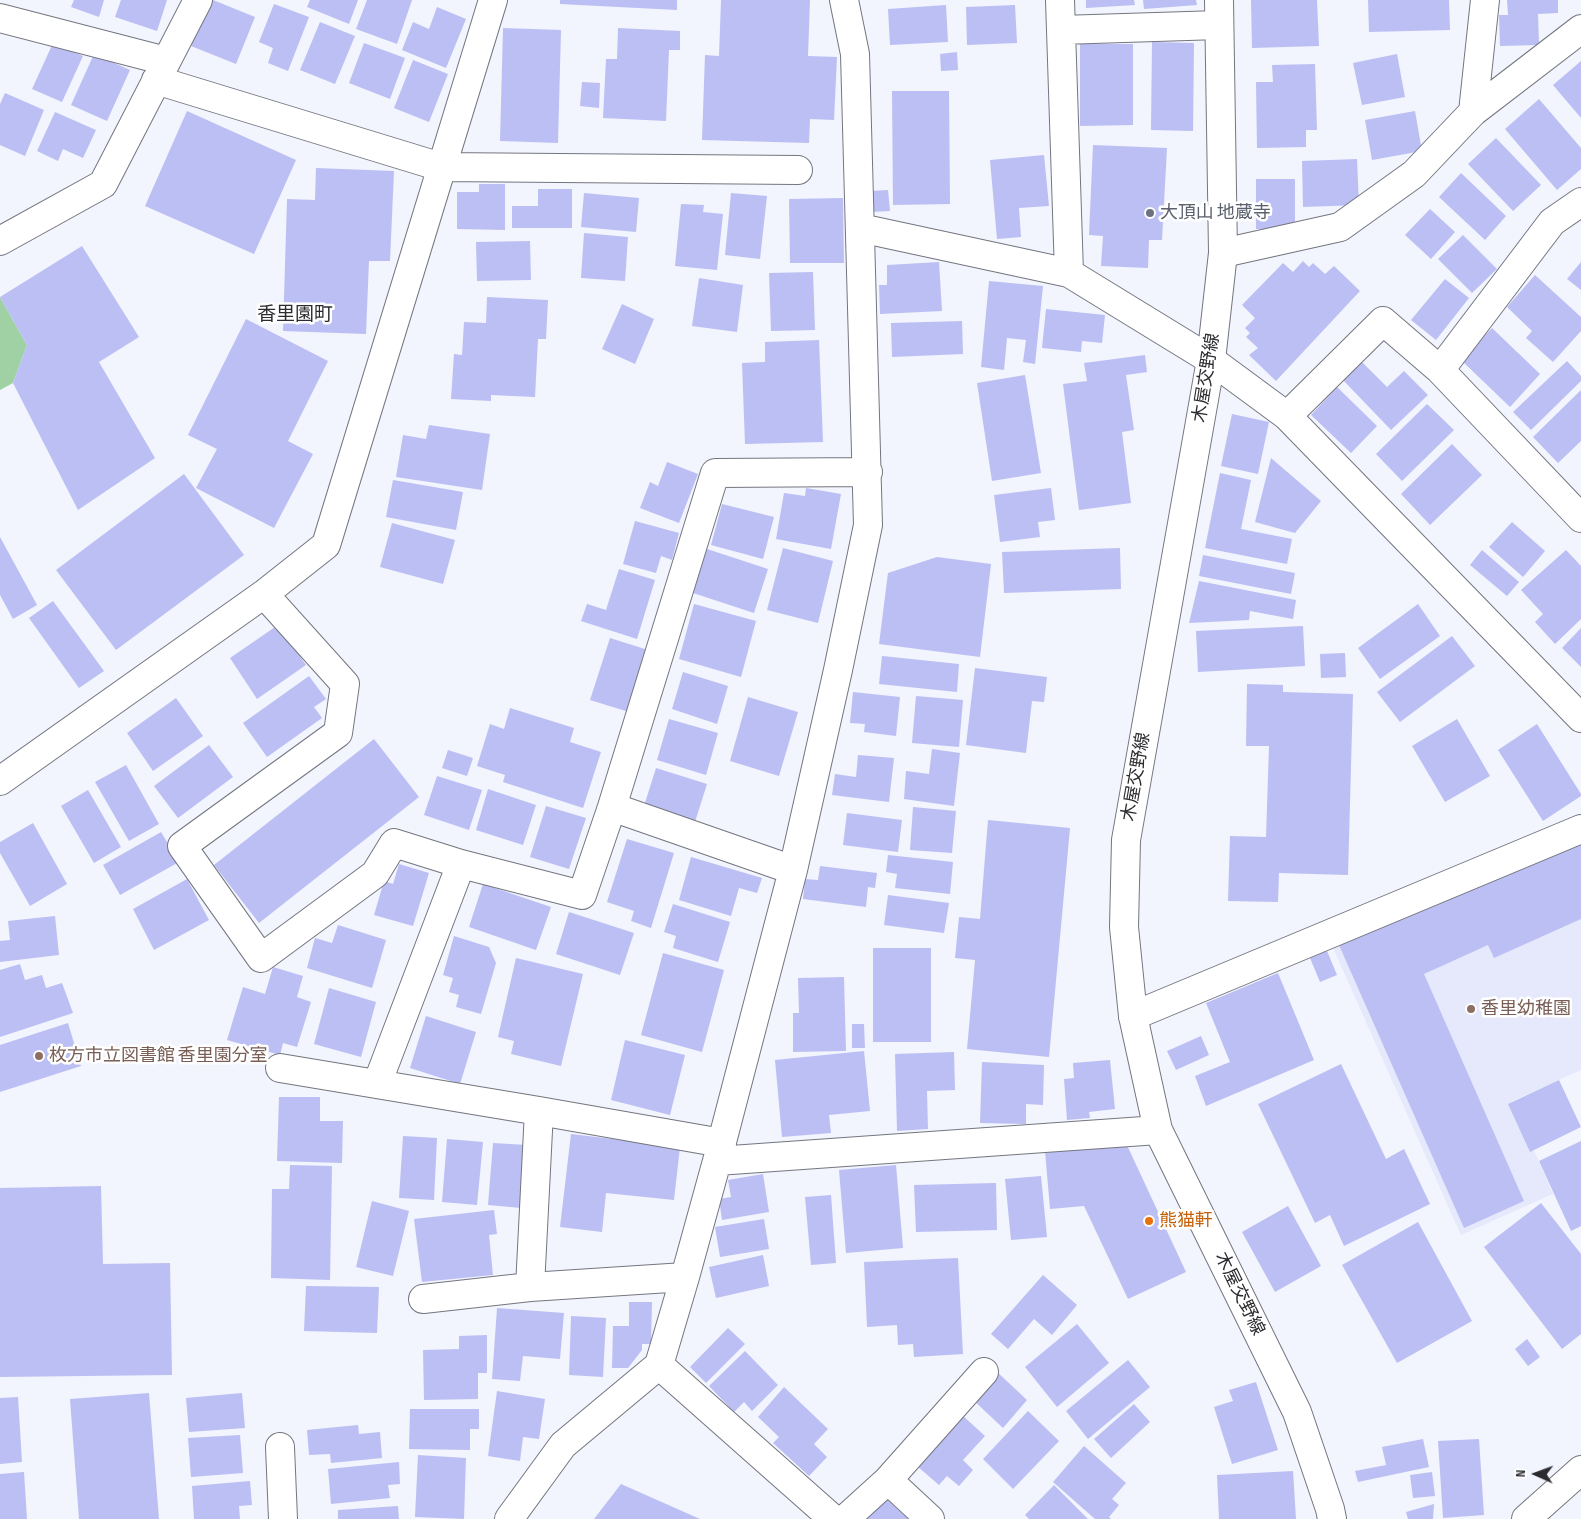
<!DOCTYPE html>
<html>
<head>
<meta charset="utf-8">
<style>
	body { margin:0 }
	#map { position:relative; width:1581px; height:1519px; overflow:hidden; background:#f2f4fe; font-family:"Sofia Sans Condensed",sans-serif }
	canvas { display:block }
	.north { position:absolute; left:1511px; top:1449px; width:50px; height:50px; -webkit-text-stroke:4px #fff; paint-order:stroke; rotate:272deg; font-size:14px; font-weight:700; line-height:20px; text-align:center; color:#2c2c30 }
	.north::after { content:''; display:block; margin:auto; width:18px; height:22px; background:#2c2c30; clip-path:polygon(50% 0,100% 100%,50% 72%,0 100%) }
</style>
</head>
<body>
<div id="map">
<canvas width="1581" height="1519"></canvas>
<div class="north">N</div>
</div>
<script>
const context = document.querySelector('canvas').getContext('2d');
context.lineJoin = 'round';
function fill(path, color) {
  context.fillStyle = color;
  context.fill(path, 'evenodd');
}
function strokePath(path, color, width, dash) {
  context.strokeStyle = color;
  context.lineWidth = width;
  context.lineCap = dash ? 'butt' : 'round';
  context.setLineDash(dash || []);
  context.stroke(path);
}
function label(font, color, halo, rows, align = 'center') {
  context.font = font + ' "Sofia Sans Condensed","Noto Sans JP",sans-serif';
  context.lineWidth = 5;
  context.setLineDash([]);
  context.textBaseline = 'middle';
  context.strokeStyle = halo;
  context.fillStyle = color;
  for (const [text, x, y, turn = 0] of rows) {
    context.save();
    context.translate(x, y);
    context.rotate((+turn || 0) * Math.PI / 180);
    context.textAlign = isNaN(turn) ? turn : align;
    if (halo) context.strokeText(text, 0, 0);
    context.fillText(text, 0, 0);
    context.restore();
  }
}
fill(new Path2D(`
	M1581,835v235l-69,31 41,93 -92,41 -128,-287z`), '#e6e9fb');
fill(new Path2D(`
	M0,297l27,48 -14,38 -13,7z`), '#9fd1a5');
fill(new Path2D(`
	M74,0h30l-5,17 -28,-10z
	M121,0h46l-10,31 -42,-14z
	M210,0h3l42,17 -19,47 -45,-18z
	M310,0h48l-9,24 -42,-17z
	M367,0h45l-15,44 -41,-15z
	M560,0h117v10l-117,-6z
	M721,0h89l-2,56 29,1 -3,63 -24,-1 -1,24 -107,-3 3,-85 14,1z
	M1086,0h48l1,5 -49,3z
	M1143,0h53l1,5 -53,4z
	M1251,0h66l2,46 -67,2z
	M1368,0h81l1,30 -81,2z
	M1507,0h51v13l-20,1 1,31 -39,1 -1,-31h9z
	M274,4l35,13 -21,54 -20,-8 5,-15 -14,-6z
	M946,5l2,37 -58,3 -2,-36z
	M1015,5l2,38 -50,2 -1,-38z
	M437,7l29,12 -20,49 -44,-18 11,-28 16,7z
	M320,22l35,14 -20,48 -35,-14z
	M503,28l58,2 -3,113 -58,-2z
	M618,28l62,3v19h-11l-3,71 -63,-3 3,-59h11z
	M1152,42l42,1 -1,88 -42,-1z
	M53,43l30,13 -21,46 -30,-13z
	M364,43l41,15 -15,41 -41,-16z
	M1080,44h53v81l-53,1z
	M957,52l1,18 -17,1 -1,-17z
	M94,54l36,16 -23,51 -36,-16z
	M1397,54l8,43 -43,8 -9,-42z
	M413,60l35,14 -19,48 -35,-14z
	M1581,61v57l-28,-33z
	M1315,64l2,66h-11v17l-49,1 -1,-66h17l-1,-17z
	M582,82l18,1 -1,25 -19,-2z
	M892,91h57l1,113 -57,1z
	M5,93l39,17 -19,46 -25,-11v-41z
	M1539,99l42,49v21l-24,21 -52,-61z
	M187,111l109,49 -42,94 -109,-48z
	M1415,111l7,40 -50,9 -7,-40z
	M55,112l41,18 -13,28 -20,-9 -5,12 -21,-10z
	M1496,138l45,47 -28,26 -45,-47z
	M1093,145l74,3 -5,92h-13l-1,28 -47,-2 2,-30 -14,-1z
	M1044,155l5,51 -30,2 2,29 -24,2 -7,-79z
	M1357,159l2,46 -56,2 -1,-46z
	M316,168l78,3 -4,90h-21l-3,73 -83,-3 4,-132 28,1z
	M1461,173l45,43 -21,24 -46,-43z
	M1256,179h39v50h-39z
	M479,184h26v46l-48,-1v-37h22z
	M538,189h34v39h-60v-22h26z
	M888,190l2,21 -19,1 -2,-21z
	M584,193l55,5 -3,34 -55,-5z
	M731,193l36,3 -7,63 -35,-4z
	M843,198l1,65h-54l-1,-64z
	M681,204l23,1 -1,7 20,2 -6,56 -42,-4z
	M1430,209l25,23 -24,27 -26,-24z
	M584,233l44,4 -3,44 -44,-3z
	M1463,235l34,34 -25,24 -34,-34z
	M530,241l1,39 -54,1 -1,-39z
	M82,246l57,91 -40,25 56,96 -77,52 -65,-127 14,-38 -27,-48z
	M1303,261l6,6 4,-4 12,11 9,-8 26,25 -84,90 -27,-26 9,-7 -12,-11 4,-4 -5,-5 10,-10 -13,-13 41,-42 10,9z
	M939,262l3,49 -62,3 -1,-29h8v-20z
	M1581,262v28l-14,-11z
	M813,272l2,58 -44,1 -2,-58z
	M1535,275l46,42v14l-28,31 -27,-24 6,-7 -25,-24z
	M699,278l44,7 -6,47 -45,-6z
	M1445,279l24,19 -33,42 -25,-20z
	M989,281l54,5 -8,78 -12,-2 3,-22 -19,-2 -3,32 -23,-3z
	M487,297l61,3 -2,39h-8l-3,58 -44,-2v6l-40,-2 3,-45 8,1 2,-33 22,1z
	M622,304l32,15 -19,45 -33,-15z
	M1046,309l59,6 -3,28 -20,-2 -1,11 -39,-4z
	M246,319l82,42 -40,80 25,13 -39,74 -78,-40 21,-39 -29,-14z
	M962,321l1,33 -71,3 -1,-34z
	M1492,328l48,46 -30,33 -49,-47z
	M819,340l4,102 -78,2 -3,-81 23,-1v-20z
	M1145,355l2,17 -21,3 8,55 -12,2 9,71 -52,7 -16,-126 24,-3 -3,-18z
	M1567,361l14,15v5l-50,49 -18,-18z
	M1362,362l25,25 17,-16 24,24 -37,35 -48,-50z
	M1025,375l16,98 -49,8 -15,-98z
	M1337,387l40,39 -26,27 -40,-38z
	M1581,390v51l-23,22 -25,-26z
	M1427,404l27,26 -52,51 -26,-27z
	M1232,414l37,8 -11,52 -37,-8z
	M429,425l61,9 -8,56 -86,-13 7,-42 23,4z
	M1452,444l30,31 -52,50 -29,-31z
	M1271,458l50,43 -26,32 -40,-11z
	M667,462l31,12 -19,49 -39,-15 10,-26 8,4z
	M1220,473l31,7 -10,49 51,10 -5,25 -82,-16z
	M184,474l60,81 -128,95 -60,-80z
	M393,480l70,12 -7,38 -70,-13z
	M806,488l35,6 -10,55 -55,-10 8,-46 21,3z
	M1051,488l4,32 -17,2 2,15 -40,5 -6,-47z
	M722,504l52,13 -11,42 -52,-14z
	M635,521l44,12 -7,27 -11,-4 -5,17 -33,-9z
	M1512,522l33,29 -22,26 -34,-30z
	M392,523l63,17 -12,44 -63,-17z
	M0,537l37,68 -24,14 -13,-24z
	M704,548l64,21 -14,44 -64,-21z
	M783,548l50,13 -15,62 -51,-13z
	M1120,548l1,41 -117,4 -2,-41z
	M1482,550l37,32 -12,14 -37,-31z
	M1566,550l15,16v53l-26,25 -20,-22 8,-8 -22,-24z
	M1203,555l92,18 -4,21 -92,-18z
	M937,557l54,7 -11,93 -101,-13 9,-71z
	M619,569l36,11 -18,59 -56,-18 6,-17 19,6z
	M1199,581l97,19 -3,19 -43,-8 -1,9 -60,3z
	M53,601l51,70 -25,17 -50,-70z
	M694,604l62,17 -15,56 -62,-18z
	M1418,604l22,32 -60,43 -22,-31z
	M278,625l28,40 -49,34 -27,-41z
	M1303,626l2,40 -107,6 -2,-41z
	M1581,628v39l-19,-19z
	M1452,636l23,30 -75,56 -23,-30z
	M610,638l38,12 -19,62 -39,-12z
	M1345,653l1,24 -25,1 -1,-24z
	M882,656l77,8 -2,28 -78,-8z
	M975,668l72,9 -3,25 -12,-1 -6,52 -60,-8z
	M683,672l45,14 -11,38 -45,-15z
	M309,676l17,23 -12,8 8,11 -55,39 -24,-34z
	M1247,684l36,1v7l70,2 -5,181 -69,-2 -1,29 -50,-1 2,-65 36,1 3,-91h-23z
	M853,692l47,5 -4,39 -32,-4 1,-8 -15,-1z
	M916,696l47,4 -4,47 -47,-4z
	M748,697l50,15 -19,64 -49,-15z
	M176,698l27,38 -50,35 -26,-38z
	M510,708l64,20 -4,14 31,10 -18,56 -80,-26 2,-7 -28,-9 13,-42 14,5z
	M669,719l49,14 -12,42 -49,-15z
	M1457,719l33,57 -45,26 -33,-56z
	M1537,724l44,70v2l-38,25 -45,-71z
	M374,739l45,58 -160,126 -45,-58z
	M209,745l24,32 -55,41 -24,-32z
	M932,749l28,4 -6,53 -50,-7 2,-28 23,3z
	M448,750l25,8 -6,18 -25,-8z
	M858,755l36,3 -5,44 -57,-7 3,-21 21,3z
	M126,765l33,59 -30,17 -34,-59z
	M656,768l51,16 -12,38 -51,-16z
	M437,776l45,14 -13,40 -45,-15z
	M488,789l48,16 -13,40 -47,-15z
	M88,790l33,57 -27,16 -33,-57z
	M546,806l40,12 -17,51 -39,-12z
	M913,807l43,4 -4,42 -42,-3z
	M847,813l55,7 -4,32 -55,-7z
	M988,820l82,8 -21,229 -82,-8 8,-89 -20,-2 4,-41 21,2z
	M33,823l34,61 -37,22 -30,-53v-11z
	M161,832l18,30 -59,33 -17,-30z
	M1581,836v83l-87,39 -6,-13 -64,29 100,227 -60,27 -125,-283z
	M627,839l47,14 -23,75 -20,-7 3,-10 -27,-9z
	M888,855l65,7 -3,32 -55,-6 2,-14 -11,-2z
	M691,857l71,21 -5,15 -18,-5 -8,28 -52,-16z
	M399,864l30,9 -16,53 -39,-11 10,-34 9,3z
	M820,866l57,7 -2,15 -7,-1 -2,20 -63,-8 2,-20 13,1z
	M187,879l22,41 -55,30 -21,-41z
	M483,884l68,23 -15,43 -67,-23z
	M888,895l61,8 -5,30 -60,-8z
	M673,904l57,18 -12,40 -45,-14 3,-12 -12,-4z
	M569,912l65,21 -14,42 -64,-21z
	M55,916l4,39 -59,7v-21l10,-1 -2,-19z
	M338,925l48,15 -14,48 -65,-20 8,-30 17,5z
	M454,936l35,11 7,16 -15,51 -25,-7 3,-12 -10,-3 4,-14 -10,-3z
	M873,948h58v94h-58z
	M1327,951l10,24 -17,7 -10,-24z
	M663,953l61,17 -22,82 -61,-17z
	M516,958l67,16 -22,92 -50,-12 3,-13 -16,-4z
	M20,964l5,16 17,-5 4,13 16,-5 11,30 -73,24v-67z
	M273,967l30,9 -6,21 14,5 -14,45 -14,-4 -3,12 -53,-15 16,-53 22,7z
	M1278,973l36,87 -108,46 -11,-30 35,-14 -24,-59z
	M844,977l2,74 -53,1v-39h6l-1,-35z
	M329,988l47,14 -15,55 -47,-13z
	M426,1016l50,16 -16,52 -50,-16z
	M68,1023l13,43 -81,26v-47z
	M852,1024h12l1,24h-13z
	M1201,1036l8,19 -33,15 -9,-19z
	M625,1040l60,15 -15,60 -59,-15z
	M864,1051l6,60 -41,4 2,18 -49,4 -7,-77z
	M954,1052l1,38 -28,1 1,38 -31,2 -2,-77z
	M1110,1060l5,49 -26,3 1,6 -23,2 -3,-41 10,-1 -1,-15z
	M982,1062l62,3 -1,40 -17,-1v20l-46,-1z
	M1341,1064l45,95 18,-10 26,55 -86,42 -14,-31 -15,8 -57,-119z
	M1559,1080l22,47 -51,25 -22,-48z
	M279,1097h41v24h23l-1,42 -65,-2z
	M571,1134l109,13 -6,53 -68,-7 -4,39 -42,-5z
	M403,1136l34,2 -3,62 -35,-2z
	M447,1139l36,3 -6,63 -35,-3z
	M1581,1141v85l-10,5 -32,-70z
	M493,1143l34,2 -6,63 -33,-3z
	M1126,1143l60,129 -58,27 -44,-93 -34,3 -5,-58z
	M290,1165l42,1 -2,114 -59,-2 1,-89h17z
	M896,1165l7,83 -57,5 -7,-83z
	M763,1174l6,38 -47,8 -3,-21 12,-2 -3,-17z
	M1041,1176l6,61 -36,3 -6,-61z
	M996,1183l1,47 -81,2 -2,-47z
	M101,1186l2,78 67,-1 2,112 -172,2v-189z
	M831,1195l5,68 -25,2 -6,-68z
	M372,1201l37,10 -16,65 -37,-9z
	M1541,1203l40,51v80l-19,15 -78,-102z
	M1288,1206l33,60 -46,26 -33,-60z
	M494,1210l3,24 -8,1 4,40 -71,7 -8,-63z
	M764,1219l5,30 -49,8 -5,-30z
	M1418,1222l54,99 -75,42 -55,-98z
	M763,1255l6,31 -53,12 -7,-31z
	M958,1258l5,96 -49,3 -1,-13 -15,1 -1,-20 -30,2 -3,-65z
	M1043,1275l34,30 -25,30 -18,-16 -26,30 -17,-15z
	M306,1286l73,1 -2,46 -73,-2z
	M629,1302h23l-1,42h-9v6l-14,18h-16l1,-42h16z
	M497,1308l67,5 -4,46 -37,-3 -3,25 -28,-2z
	M571,1316l35,2 -3,59 -34,-2z
	M1077,1324l32,39 -52,44 -32,-40z
	M728,1328l17,16 -39,39 -16,-16z
	M487,1335v38h-9v26l-54,1 -1,-50 36,-1v-13z
	M1527,1339l13,18 -12,9 -13,-17z
	M745,1351l33,34 -26,26 -8,-9 -10,10 -25,-26z
	M1128,1360l22,27 -62,52 -22,-28z
	M996,1371l31,29 -24,28 -32,-30z
	M1256,1382l22,68 -46,14 -18,-57 19,-6 -4,-11z
	M784,1387l44,42 -14,15 13,13 -18,19 -36,-33 6,-6 -21,-20z
	M497,1391l48,8 -6,40 -16,-2 -3,24 -32,-5z
	M149,1393l10,126h-80l-9,-120z
	M242,1393l3,35 -56,4 -3,-34z
	M18,1397l4,65 -22,2v-66z
	M1134,1404l16,18 -39,36 -17,-19z
	M410,1409h69v20h-9v21l-61,-1z
	M1028,1411l31,30 -46,48 -30,-30z
	M962,1415l23,21 -22,24 10,10 -14,16 -12,-10 -8,9 -22,-19z
	M358,1425l1,9 21,-2 2,26 -51,5 -1,-9 -21,1 -2,-25z
	M240,1435l3,38 -52,4 -3,-39z
	M1423,1439l6,28 -71,15 -3,-11 31,-6 -4,-18z
	M1479,1439l5,76 -41,3 -5,-77z
	M1084,1446l42,37 -14,16 7,6 -10,12 2,2h-16l-42,-37z
	M418,1455l48,3 -2,61 -49,-2z
	M399,1462l1,22 -12,1 2,13 -59,6 -3,-35z
	M1293,1471l3,48h-77l-2,-44z
	M24,1472l3,47h-27v-45z
	M1432,1472l3,24 -22,2 -3,-23z
	M250,1481l2,24 -13,1 1,13h-46l-2,-33z
	M621,1484l79,35h-106z
	M1054,1485l34,34h-59l-4,-4z
	M881,1494l27,25h-49z
	M1434,1504l-1,15h-25l-2,-7z
	M398,1506l1,13h-61v-9z`), '#bcbff3');
const minor = new Path2D(`
	M1060,0l9,273
	M0,18l166,43
	M1061,30l158,-5
	M156,80l285,87 357,3
	M1473,112l12,-112
	M860,228l209,45 142,87 76,56 294,302
	M0,241l103,-57 95,-184
	M1223,253l117,-26 74,-53 59,-62 108,-83
	M1440,370l112,-148 29,-20
	M1287,416l96,-95 57,49 141,148
	M264,594l81,90 -7,49 -156,113 79,112 114,-84 19,-31 67,21 121,31 30,-88 103,-334 153,-1
	M0,781l264,-187 62,-49 167,-545
	M612,807l181,63
	M1133,1016l448,-187
	M280,1068l259,43 183,32
	M377,1084l84,-220
	M717,1161l441,-31
	M530,1287l9,-176
	M423,1299l107,-12 155,-10
	M659,1365l26,-88 32,-116 76,-291 45,-200 30,-145 -13,-471 -11,-54
	M280,1447l3,72
	M888,1480l96,-108
	M509,1519l54,-74 96,-80 174,154
	M845,1519l43,-39 42,39
	M1526,1519l55,-49`);
const major = new Path2D(`
	M1219,0l4,253 -12,107 -85,480 -2,87 9,89 25,114 139,282 33,97 2,10`);
strokePath(minor, '#74767f', 30);
strokePath(major, '#74767f', 30);
strokePath(minor, '#fff', 28);
strokePath(major, '#fff', 28);
for (const [x, y, r, color] of [
	[1150,213,5,"#6b7280"],
	[1471,1009,5,"#8d6e63"],
	[39,1056,5,"#8d6e63"],
	[1149,1221,5,"#e8710a"]
]) {
  const dot = new Path2D();
  dot.arc(x, y, r, 0, 2 * Math.PI);
  context.fillStyle = color;
  context.fill(dot);
  strokePath(dot, '#fff', 2);
}
label('18px', '#5b616d', '#fff', [
	["大頂山 地蔵寺",1160,213]
], 'left');
label('18px', '#2c2c30', '#fff', [
	["木屋交野線",1207,378,-81],
	["木屋交野線",1137,777,-80],
	["木屋交野線",1239,1294,64]
]);
label('18px', '#785e54', '#fff', [
	["香里幼稚園",1481,1009],
	["枚方市立図書館 香里園分室",49,1056]
], 'left');
label('18px', '#c56008', '#fff', [
	["熊猫軒",1159,1221]
], 'left');
label('19px', '#2c2c30', '#fff', [
	["香里園町",295,315]
]);
</script>
</body>
</html>
